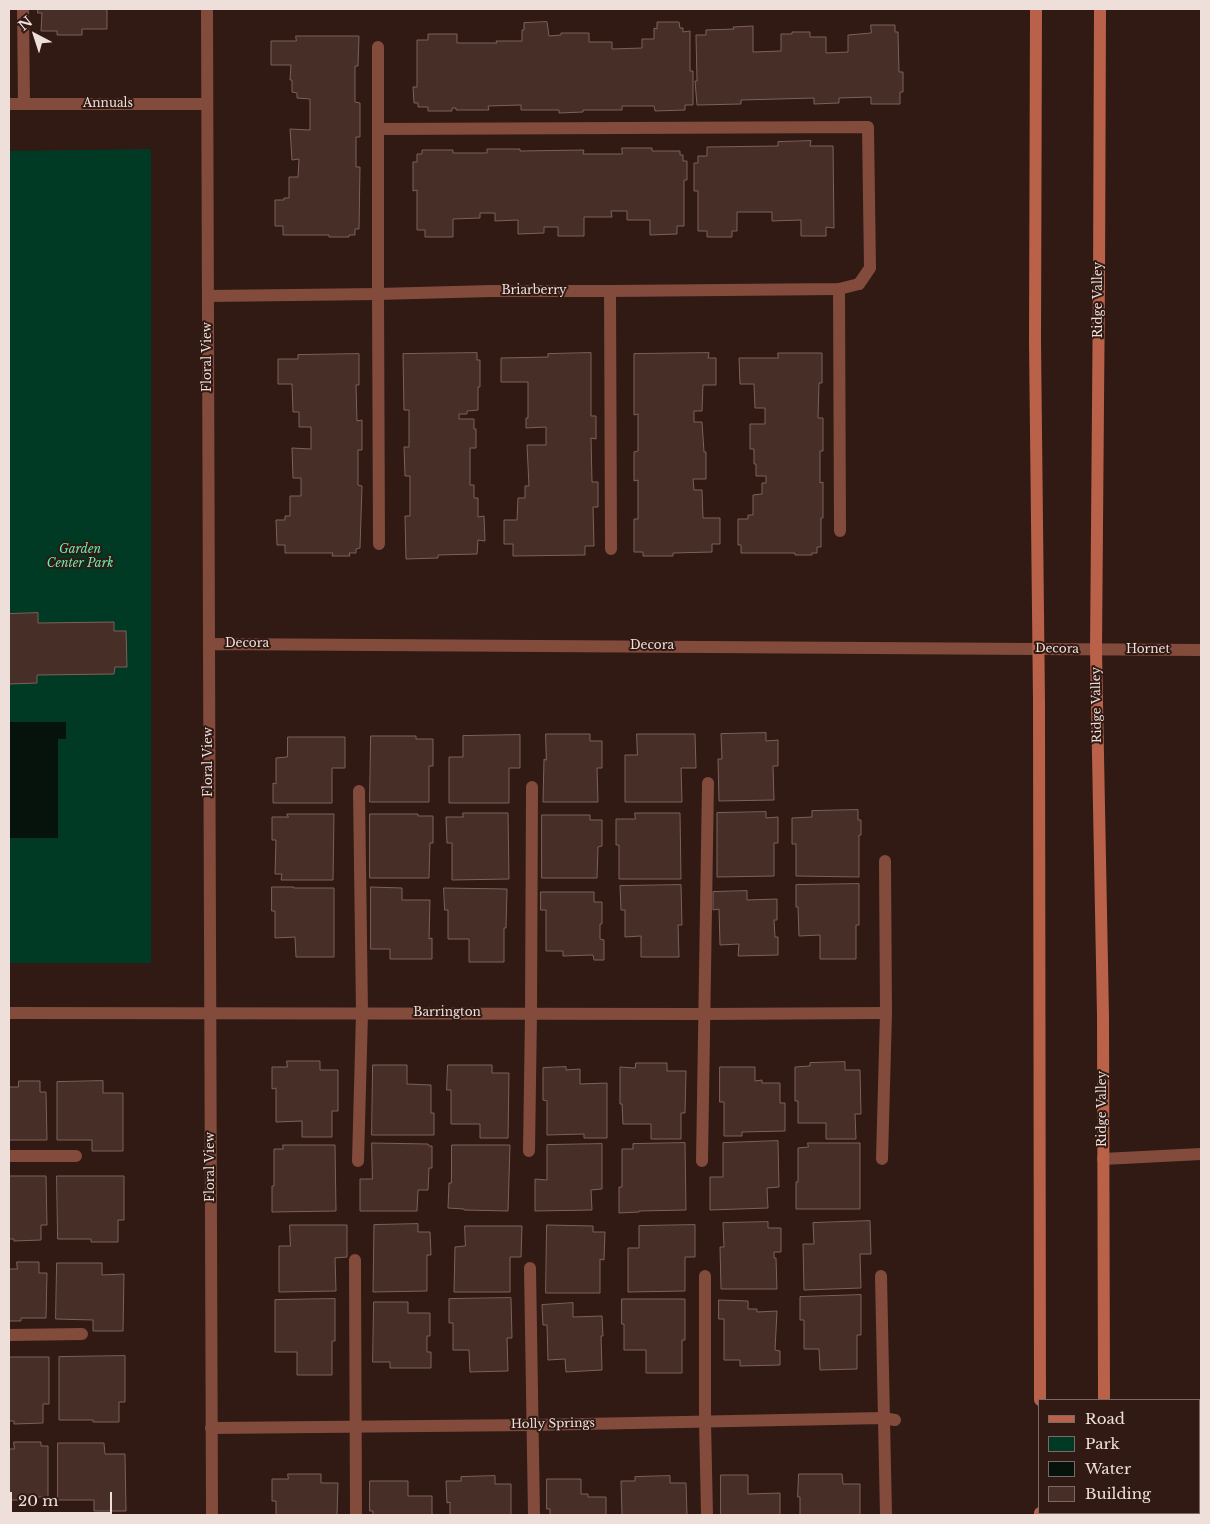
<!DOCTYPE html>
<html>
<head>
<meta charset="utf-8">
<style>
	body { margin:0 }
	#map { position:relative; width:1210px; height:1524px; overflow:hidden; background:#301a13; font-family:"Libre Baskerville",serif }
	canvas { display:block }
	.frame { position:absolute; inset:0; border:10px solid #efdfda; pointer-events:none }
	.legend { position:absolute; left:1038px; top:1399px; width:162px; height:115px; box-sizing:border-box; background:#301a13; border:1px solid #7c6963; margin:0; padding:6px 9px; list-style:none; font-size:15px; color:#efdfda }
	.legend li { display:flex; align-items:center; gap:10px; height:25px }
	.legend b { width:25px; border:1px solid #7c6963 }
	.north { position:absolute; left:10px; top:10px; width:50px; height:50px; -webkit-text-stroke:4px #301a13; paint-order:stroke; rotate:320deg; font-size:14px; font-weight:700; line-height:20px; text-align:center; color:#efdfda }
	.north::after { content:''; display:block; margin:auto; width:18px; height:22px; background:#efdfda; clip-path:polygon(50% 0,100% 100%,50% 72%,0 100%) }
	.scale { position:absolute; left:10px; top:1492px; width:102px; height:22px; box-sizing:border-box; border:2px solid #efdfda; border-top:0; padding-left:6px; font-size:15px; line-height:18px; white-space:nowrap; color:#efdfda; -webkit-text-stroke:4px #301a13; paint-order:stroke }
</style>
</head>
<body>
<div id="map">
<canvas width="1210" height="1524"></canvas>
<div class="frame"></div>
<ul class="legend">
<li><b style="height:6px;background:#b96149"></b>Road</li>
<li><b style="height:14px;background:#003a24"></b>Park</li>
<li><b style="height:14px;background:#06120c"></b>Water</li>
<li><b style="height:14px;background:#472e27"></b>Building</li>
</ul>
<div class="north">N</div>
<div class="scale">20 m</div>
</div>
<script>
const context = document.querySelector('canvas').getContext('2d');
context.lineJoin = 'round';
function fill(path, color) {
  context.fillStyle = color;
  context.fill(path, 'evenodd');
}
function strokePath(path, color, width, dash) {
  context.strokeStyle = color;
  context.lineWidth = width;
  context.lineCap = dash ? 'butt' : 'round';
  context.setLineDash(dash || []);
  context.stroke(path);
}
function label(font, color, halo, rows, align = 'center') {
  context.font = font + ' "Libre Baskerville",serif';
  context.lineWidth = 4;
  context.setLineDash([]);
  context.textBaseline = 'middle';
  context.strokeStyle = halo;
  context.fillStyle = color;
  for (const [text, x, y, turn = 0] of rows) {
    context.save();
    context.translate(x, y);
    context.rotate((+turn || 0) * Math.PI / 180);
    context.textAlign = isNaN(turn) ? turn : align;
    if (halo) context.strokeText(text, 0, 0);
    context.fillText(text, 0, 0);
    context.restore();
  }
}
fill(new Path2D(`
	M151,149v814h-142v-812z`), '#003a24');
fill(new Path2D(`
	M9,722h57v17h-8v99h-49z`), '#06120c');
const building = new Path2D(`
	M38,9h69v20h-25v6h-25v-4h-16l1,-18h-4z
	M547,22l2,14 12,-1v-2h28v9h23v7l30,-1v-9h12v-11l3,1v-7h22l1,6h3v4l7,-1v40h3v34h-8v5l-30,1 -1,-5h-32v4h-39v2l-24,1v-3h-38v-5l-33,1 1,4h-33v-2h-4v3h-24v-4h-10v-4h-4l-1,-16h4v-47h11v-6h29v9h40l-1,-2h26v-11h2v-7z
	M871,25h24v7h3l1,40h4v20h-3v12h-29v-7l-32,1v5l-25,1v-6l-73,2v4l-44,1 -2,-24h2l-1,-46h10v-5l28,-1 -1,-2 20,-1v26l28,-1v-17h11v-2h18v5h16v16l22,-1v-17l23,-2z
	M296,36h63l-1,30h-3v36l5,1v34h-4v30h4l-1,62h-4v6h-6v2h-20v-2h-46v-9h-8v-26h9v-2h5v-21h9l1,-18 -7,1 -2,-31 20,1v-31l-13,-1v-5l-5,-1v-12h-2l1,-15h-20v-24h25z
	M811,141l-1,5h23l1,82 -8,-1v9h-25v-16l-29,1v-9h-35v19h-5v6h-25v-6h-9v-40h-4v-28h4v-7h9v-9l71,-1v-4z
	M622,148h30v3h28v4h3v6h4v19h-3v46h-7v8l-27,1v-15h-23v-9h-16l1,6h-28v19h-26v-9h-14v6l-26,1v-14l-23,1v-8h-15v5l-27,1v18h-28v-7h-8v-40l-4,1v-29h4v-8h5v-4h31v3h34v-4h33v2l64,-1 -1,4h39z
	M477,353v7h3v27h-2v23l-11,1v3h-8v5h15v10h2v19h-6v37h4v13h4v19l6,-1 1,25 -7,-1 -1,14 -39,1v3l-32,1 -1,-43h5v-40h-5l-1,-29h5v-37h-5l-1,-56z
	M591,353v63h5v23l-5,-1 1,44h6v25h-5l1,39h-9v9l-72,1v-12h-9v-24h13l1,-22h7v-12h4l-2,-41h19v-18l-20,1v-10h2v-36h-27v-24l47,-1v-3z
	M709,353l-1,5h8v27h-13l-1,26h-8v11h8l2,30h2v27h-13l1,11h8l1,28h17v26h-8v8l-39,1v3h-30v-4h-9v-33h4v-39l-4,1v-29l4,-1v-37l-4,1v-61z
	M778,353h44v30h-3l-1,35h5v33h-3v32l3,-1v36h-2v29h-4v6h-5v2h-17v-2h-54v-8h-3v-26h10v-4h5v-20l9,-1v-11h4v-7h-10v-12h-2v-15h-4v-25h15v-16h-10l-1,-24h-14l-1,-26h39z
	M359,354v31h-3l1,36 5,-1v30h-4v35l4,1 -2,62 -4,1v4h-7l1,3h-18l1,-3h-48v-8h-8l-1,-25h9v-4h5v-20h11v-18h-8l-1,-30 19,1v-22h-12v-15h-6l-1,-28h-14v-25h20v-4z
	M38,613v10l76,-1v9h12l1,36h-12l-1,7 -77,1v8l-28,1v-70z
	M766,733v8l12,-1v26h-5l1,34 -55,1 -1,-42h4l-1,-25z
	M546,734h44v7h12v27h-5l1,34h-55l1,-43 2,1z
	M637,734h58l1,34h-15l1,34h-57v-47h12z
	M520,735v33h-11v35h-60v-46h14v-21z
	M371,736h45v3h17v27h-4v36h-59z
	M288,737h57v31h-13v35h-59v-20l3,1v-26l11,-1z
	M858,810v10h3v15h-2v42l-63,-1v-32h-4v-26l20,-1v-6z
	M766,812v6l12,-1v26h-4v33l-57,1v-64z
	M463,813h45l1,66 -57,1v-37h-5l-1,-26h17z
	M635,813h45l1,66h-62v-34h-3v-26h19z
	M287,814h47l-1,66h-52l1,-6h-7l1,-34h-4v-23h16z
	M370,814h48v2h15v27h-3l-1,35h-59z
	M542,815h48v5h12v26l-4,1 -1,31h-55z
	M859,884v41h-3v34h-36v-24l-21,1 -1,-29h-2v-22z
	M681,885l1,40h-4l1,32h-38v-21l-16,1v-27h-4l-1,-24z
	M272,887h22v1h40v69h-38l-1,-20 -20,1v-27h-3z
	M371,887l31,1v12h28l-1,39 3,-1v21h-42v-10h-19z
	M444,888l63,1 -1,39h-2v34h-35v-23h-21v-29h-3z
	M747,891v9l30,-1v21h-3l1,17h3v18l-40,1 1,-12 -19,1 -1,-36 -6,1v-18z
	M541,892h53v10h8v22h-2v15l4,1v20h-10l-1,-5 -30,1v-5h-17v-41h-5z
	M287,1061h33v9h18v41h-6v26h-30v-16l-26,1v-34l-4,1v-22h15z
	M845,1062v8h15l1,44h-6l1,25h-30v-16h-28v-22h-3v-34l15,-1v-3z
	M636,1063h31v8h19l-1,42h-4v26h-30v-15h-28l-1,-20h-2v-37l15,1z
	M373,1065h34v19l24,1v28h3v22h-62z
	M448,1065h44v8h17l-1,65h-28v-14h-29v-34h-4z
	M566,1067v3l14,-1v15l27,-1v55h-23v-4l-37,1v-34l-4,-1v-32z
	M720,1067h35v14l7,-1v3h18v20h5v28l-43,1v4h-18v-34h-4z
	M19,1081h21v11h6l1,48h-38v-53h9z
	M103,1081v12h20v58h-31v-11h-35v-58z
	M778,1141l1,46 -12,1 1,20 -58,2v-33h13v-34z
	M372,1143l56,1 1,2h3v22h-3l-1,22h-10l-1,21h-57v-32h12z
	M685,1143l1,67 -47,1v1l-20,1v-26h3v-38h11v-5z
	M808,1143h52v66h-64v-27h2v-34l10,-1z
	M602,1144v45l-11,1 1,20 -57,1v-32l12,1v-35z
	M283,1145h52l1,66 -64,1v-26h2v-37h9z
	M452,1145h58l-2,66 -44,-1v-1l-16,-1 1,-25h2z
	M9,1176h37l1,49h-6v15l-27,1v-2h-5z
	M57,1176h67v44h-6v22h-27v-3h-33z
	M870,1221l1,33h-11l1,34 -57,2 -1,-46h11l-1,-21z
	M768,1222v6h13v24h-7v6h2l1,31h-56l-1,-42h4l-1,-24z
	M418,1224v8h12l1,23h-4v36l-54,1 1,-67z
	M290,1225h57v32l-12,1 1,33 -57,1v-46h11z
	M547,1225l46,1v6h12l-1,28 -4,-1v34h-54z
	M695,1225v32h-10v34l-57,1v-44h11v-22z
	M465,1226h57l-1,31h-11v35h-56l1,-45 10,-1z
	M17,1262h22v11h8l-1,45h-25v3h-12v-52h8z
	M57,1263h45v12l22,-1 -1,57h-30v-11l-37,-1z
	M861,1295v40h-4v34l-37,1 -1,-21h-15v-29h-4v-23z
	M511,1298l1,40h-5l1,33 -38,1 -1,-22h-16v-27h-4v-24z
	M335,1299v42h-3v34h-35v-23h-22v-52z
	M622,1299h63v41h-3v33h-36v-23h-22v-26h-2z
	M719,1300l29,1v8h9v3l20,-1 -2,39 5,1v14l-40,1v-6h-16v-41h-5z
	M374,1302h34v11h22v23h-3v16h4v16h-41v-6h-17z
	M573,1303v14l29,-1 1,20h-2l1,34 -36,2 -1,-13 -17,1 -1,-35h-4l-1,-20z
	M125,1356v46h-6v20h-26v-2h-34v-63z
	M9,1357h40v47h-6v19l-29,1v-3h-5z
	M14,1442h27v4h7v51h-27l1,3h-13v-51h5z
	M58,1443h46l1,11h20l1,57h-32v-11h-36z
	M288,1474h33v9h17l-1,32h-61v-14h-4v-22h16z
	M799,1474h43l1,10h17v31h-60v-18h-2z
	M721,1475h27v19l32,-1v22h-59z
	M495,1476v8h16v31h-61v-13l-3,1 -1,-22h15v-4z
	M670,1476v7h16l1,32h-65l-1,-34h14v-4z
	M547,1479h34v15h7v3h18v18h-56v-6h-3z
	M370,1481h38v15h24v18l3,1h-62v-4h-3z`);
fill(building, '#472e27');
strokePath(building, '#7d615a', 1);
strokePath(new Path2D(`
	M23,9l1,95
	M378,47v247l1,250
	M378,129l490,-2 2,141 -11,16
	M839,289l1,242
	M610,291l1,258
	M529,1151l2,-137 1,-227
	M9,1156h67
	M882,1159l4,-146 -1,-152
	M1103,1159l98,-5
	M358,1161l4,-148 -3,-222
	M702,1161l6,-378
	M355,1260l1,255
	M530,1268l4,247
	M705,1276v145l2,94
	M881,1276l5,239
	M9,1335l73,-1`), '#824b3c', 12);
strokePath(new Path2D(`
	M207,9l2,635
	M9,104h198
	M208,296l170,-2 113,-3h119l229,-2 20,-5
	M9,1013l695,1 182,-1
	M211,1428l322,-3 350,-7 12,2`), '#824b3c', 12);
strokePath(new Path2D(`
	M212,1515l-3,-871 992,6`), '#824b3c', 12);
strokePath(new Path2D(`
	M1036,9l-1,333 4,359 1,699
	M1100,9l-1,272 -3,369 7,366 1,384
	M1040,1513v2
	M1104,1513v2`), '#b96149', 12);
label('12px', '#efdfda', '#301a13', [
	["Annuals",108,104],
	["Briarberry",534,291],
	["Ridge Valley",1099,300,-90],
	["Floral View",208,357,-90],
	["Decora",247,644],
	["Decora",652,646],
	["Decora",1057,649,1],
	["Hornet",1148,650],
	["Ridge Valley",1097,705,-91],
	["Floral View",209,762,-90],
	["Barrington",447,1013],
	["Ridge Valley",1103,1109,-90],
	["Floral View",211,1167,-90],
	["Holly Springs",553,1424,-1]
]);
label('italic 12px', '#67edb2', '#301a13', [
	["Garden",80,550],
	["Center Park",80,564]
]);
</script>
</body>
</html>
